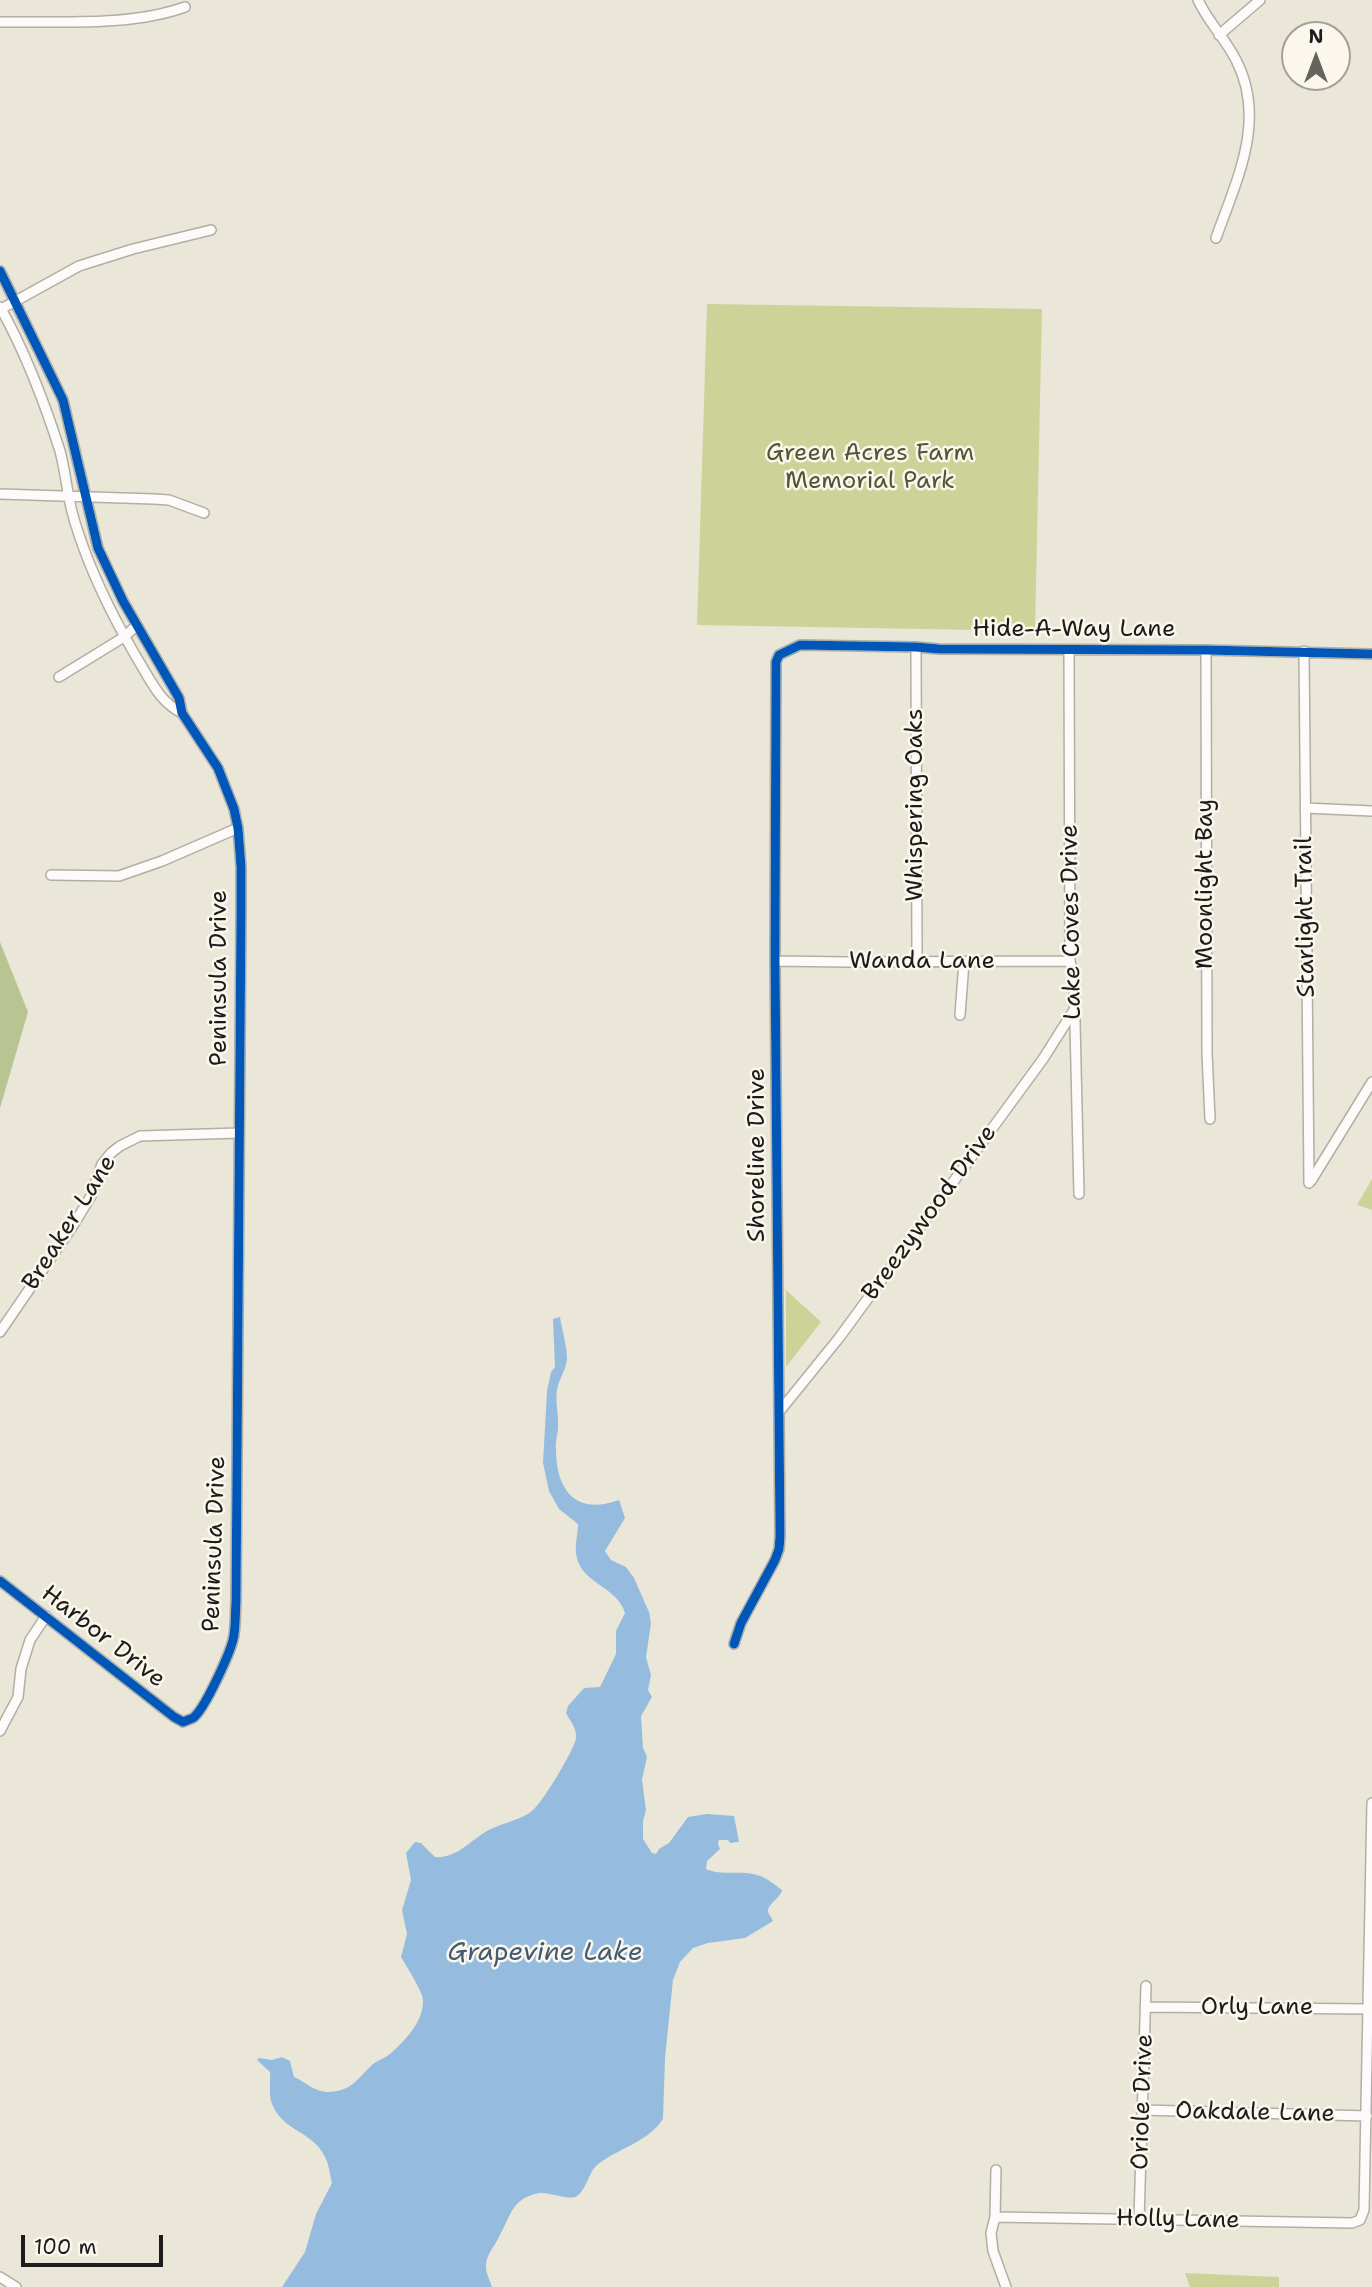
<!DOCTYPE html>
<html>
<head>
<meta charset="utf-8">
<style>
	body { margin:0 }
	#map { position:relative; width:1372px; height:2287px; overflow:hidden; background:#eae7d9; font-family:"Shantell Sans",sans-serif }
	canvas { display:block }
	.north { position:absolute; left:1281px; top:21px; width:70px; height:70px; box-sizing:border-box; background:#fbf7ec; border:2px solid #a29f99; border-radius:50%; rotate:0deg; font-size:19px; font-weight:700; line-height:28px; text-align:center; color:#1c1c1c }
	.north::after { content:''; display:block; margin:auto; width:24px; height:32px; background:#64635e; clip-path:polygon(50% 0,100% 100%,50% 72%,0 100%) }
	.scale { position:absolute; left:21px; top:2235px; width:142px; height:32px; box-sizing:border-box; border:4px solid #1c1c1c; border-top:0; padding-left:9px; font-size:21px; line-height:24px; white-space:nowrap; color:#1c1c1c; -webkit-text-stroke:5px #fbf7ec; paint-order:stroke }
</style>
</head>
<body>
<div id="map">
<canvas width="1372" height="2287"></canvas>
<div class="north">N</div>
<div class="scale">100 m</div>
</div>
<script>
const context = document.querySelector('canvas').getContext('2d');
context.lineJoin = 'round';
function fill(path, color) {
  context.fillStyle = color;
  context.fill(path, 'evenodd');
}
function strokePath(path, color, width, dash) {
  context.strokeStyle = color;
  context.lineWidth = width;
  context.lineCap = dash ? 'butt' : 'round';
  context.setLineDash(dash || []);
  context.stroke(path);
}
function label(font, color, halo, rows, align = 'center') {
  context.font = font + ' "Shantell Sans",sans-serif';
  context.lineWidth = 5;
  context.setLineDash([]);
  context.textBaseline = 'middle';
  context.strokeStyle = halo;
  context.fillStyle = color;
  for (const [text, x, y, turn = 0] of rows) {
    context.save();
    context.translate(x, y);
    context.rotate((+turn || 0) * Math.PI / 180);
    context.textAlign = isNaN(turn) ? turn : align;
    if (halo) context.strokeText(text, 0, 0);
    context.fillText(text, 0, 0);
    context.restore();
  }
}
fill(new Path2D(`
	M707,304l335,5 -7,322 -338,-6z
	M1372,1179v31l-15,-5z
	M786,1290l35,32 -35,45z
	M1185,2273l94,4v10h-89z`), '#ccd399');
fill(new Path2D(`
	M0,942l28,70 -28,96z`), '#b8c593');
fill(new Path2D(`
	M560,1317c2,13 7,29 7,42 -1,11 -8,20 -10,31 -2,12 2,25 1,37 0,8 -3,14 -2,22 0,41 20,67 63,51l6,18 -20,33 6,9 15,7 8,11 15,34 2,11 -5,34 5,18 -3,15 4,7 -11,19 2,32 4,9 -5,23 4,30 -3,11v18l9,14 4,1 3,-5 10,-6 19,-26 19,-3 27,2 5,26 -9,1 -2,-3h-9l-1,4 2,5 -13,12 -1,8c15,7 35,1 51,6 9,2 18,10 25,15 -2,9 -15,14 -14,22 1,3 4,6 5,9l-28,17 -37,5 -15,5 -13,14 -7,18 -8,78 -2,61c-16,24 -45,29 -66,46 -9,8 -10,24 -20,31 -6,5 -27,-4 -37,-3 -29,5 -29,23 -41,44 -5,10 -13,18 -13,29 0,8 4,14 6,21h-210l23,-35 11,-38 16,-31c-2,-8 -3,-18 -7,-26 -13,-27 -42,-25 -53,-53 -4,-11 -1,-20 -2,-32l-13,-12 2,-2 13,2 10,-3 8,4 4,16c12,5 20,15 34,15 23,0 30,-14 44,-27 5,-5 12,-6 18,-11 15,-13 38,-37 32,-59 -4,-10 -15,-28 -21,-38l6,-23 -5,-24 9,-30 -5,-27 9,-11 6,1 14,14c21,2 36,-17 52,-26 14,-8 32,-10 45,-20 9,-6 43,-62 44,-73 1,-10 -6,-17 -10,-25l2,-7 16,-18 16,-1 16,-33v-23l9,-18c-8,-28 -46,-29 -49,-60 -1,-9 2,-20 2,-29l-19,-15 -10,-18 -6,-28 4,-72 4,-19 4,-5 -2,-48z`), '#95bcde');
const minor = new Path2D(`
	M1198,0c10,22 27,38 38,60 31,60 1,119 -20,178
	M0,22c59,-1 129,5 185,-15
	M1219,35l41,-35
	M0,271l63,129 35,148 25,53 56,97 3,15 36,55 16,41 4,19 3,39v43l-5,692c-1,12 0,26 -3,38 -4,15 -28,69 -40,78 -2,1 -8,3 -10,4l-9,-5 -174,-136
	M0,307c26,46 44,94 60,144 4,15 6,31 9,47 3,17 9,35 15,51 15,41 35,79 57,116 11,18 20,38 41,48
	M1,309l78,-43 54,-17 78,-19
	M0,494l154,5 15,1 35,13
	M916,647l1,315
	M1069,650l1,311 4,20 5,213
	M1206,650l1,403 3,66
	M1304,651l5,532
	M59,677l65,-40 12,-11
	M1305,808l67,3
	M51,875l68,1 43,-15 76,-33
	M775,961l72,1 223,-1
	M960,1015l4,-53
	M1311,1181l61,-99
	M0,1332l74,-108 17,-28 11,-32 9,-11 9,-7 20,-10 99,-3
	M779,1412l60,-74 204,-279 31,-49
	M734,1644l7,-21 34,-63 4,-11 1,-13 -5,-575 1,-299 3,-7 21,-10 116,2 23,2 267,1 166,4
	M0,1731l18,-34 3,-28 9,-29 16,-24
	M1145,2007l224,2
	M1142,2110l225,6
	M996,2170l-1,47 -4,16 2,18 13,36
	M995,2217l357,6 8,-3 4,-10 8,-407
	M1139,2219l7,-233
	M0,2277l16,10`);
strokePath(minor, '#b0afa6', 12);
strokePath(minor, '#fcfbf9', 9);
strokePath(new Path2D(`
	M0,271l63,129 35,148 25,53 56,97 3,15 36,55 16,41 4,19 3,39v43l-5,692c-1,12 0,26 -3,38 -4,15 -28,69 -40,78 -2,1 -8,3 -10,4l-9,-5 -174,-136
	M734,1644l7,-21 34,-63 4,-11 1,-13 -5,-575 1,-299 3,-7 21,-10 116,2 23,2 267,1 166,4`), '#0057b8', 9);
label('24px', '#515636', '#fbf7ec', [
	["Green Acres Farm",870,454],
	["Memorial Park",870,482]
]);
label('24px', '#1c1c1c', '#fbf7ec', [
	["Hide-A-Way Lane",1074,630],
	["Whispering Oaks",916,805,-90],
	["Moonlight Bay",1206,884,-90],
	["Starlight Trail",1306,917,-91],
	["Lake Coves Drive",1072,922,-91],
	["Wanda Lane",922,962],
	["Peninsula Drive",220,978,-90],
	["Shoreline Drive",758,1155,-90],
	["Breezywood Drive",930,1213,-54],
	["Breaker Lane",70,1223,-58],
	["Peninsula Drive",215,1544,-88],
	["Harbor Drive",103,1637,38],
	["Orly Lane",1257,2008],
	["Oriole Drive",1143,2102,-88],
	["Oakdale Lane",1255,2113,1],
	["Holly Lane",1178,2220,1]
]);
label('italic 26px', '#425b74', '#fbf7ec', [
	["Grapevine Lake",545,1953]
]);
</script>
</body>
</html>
